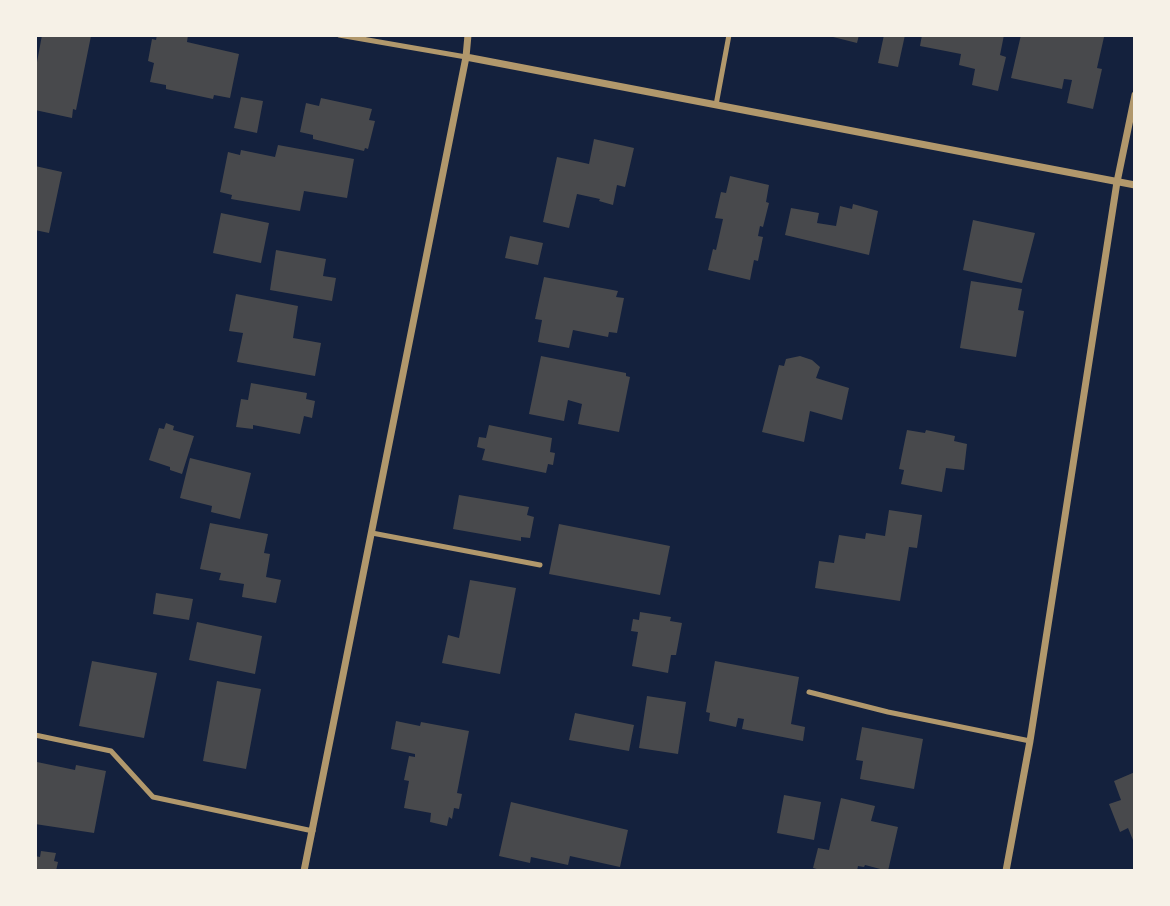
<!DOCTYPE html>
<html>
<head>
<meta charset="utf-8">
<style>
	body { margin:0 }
	#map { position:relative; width:1170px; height:906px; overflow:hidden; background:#14213d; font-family:"Roboto Serif",serif }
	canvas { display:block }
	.frame { position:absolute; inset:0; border:37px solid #f6f1e7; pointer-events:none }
</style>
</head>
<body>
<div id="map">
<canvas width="1170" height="906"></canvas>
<div class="frame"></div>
</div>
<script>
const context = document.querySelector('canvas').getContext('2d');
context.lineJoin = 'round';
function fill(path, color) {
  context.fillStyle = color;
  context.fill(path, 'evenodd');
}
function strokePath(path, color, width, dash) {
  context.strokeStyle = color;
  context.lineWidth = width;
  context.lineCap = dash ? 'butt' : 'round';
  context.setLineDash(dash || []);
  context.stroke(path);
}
fill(new Path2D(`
	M42,35l49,1 -15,74 -3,-1 -1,9 -37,-8v-37z
	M157,35h31l-1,7 52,12 -9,44 -16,-3 -1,4 -47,-10v-4l-16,-3 4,-19 -6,-2 4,-22 4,1z
	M825,35h34l-2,8z
	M884,35h21l-7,32 -20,-4z
	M922,35h82l-4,20 6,2 -8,34 -26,-6 3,-16 -16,-4 2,-11 -41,-8z
	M1021,35l83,2 -7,31 5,1 -9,40 -26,-6 5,-23 -8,-1 -2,10 -51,-11z
	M241,97l22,4 -6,32 -23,-5z
	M321,98l51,11 -3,11 6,1 -7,28 -3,-1 -1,3 -51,-12v-4l-13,-3 6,-29 13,3z
	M594,139l40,9 -9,39 -8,-2 -4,20 -14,-4 1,-2 -23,-5 -8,34 -26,-6 14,-65 32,7z
	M278,145l76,14 -7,39 -43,-7 -4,20 -69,-12 1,-4 -12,-3 8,-40 12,3 1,-5 34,7z
	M35,166l27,6 -13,61 -14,-3z
	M730,176l39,9 -3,17 3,1 -6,24 -3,-1 -2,10 5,1 -5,24 -4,-1 -4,20 -42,-10 5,-21 3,1 7,-31 -8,-1 6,-26 5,1z
	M853,204l25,7 -9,44 -84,-20 6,-27 28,5 -2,10 19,3 4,-20 12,3z
	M221,213l48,10 -8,40 -48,-10z
	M973,220l62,13 -13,50 -59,-13z
	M510,236l33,7 -5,22 -33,-7z
	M276,250l50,9 -3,17 13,2 -4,23 -62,-11z
	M544,277l74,14 -2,6 8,1 -7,35 -8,-1 -1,5 -35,-7 -4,18 -31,-6 4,-22 -7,-1z
	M971,281l51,8 -4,21 6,1 -8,46 -56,-9z
	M236,294l62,12 -5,32 28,5 -6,33 -78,-14 6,-29 -14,-2z
	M541,356l85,17v3l4,1 -11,55 -41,-8 4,-20 -14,-4 -4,21 -35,-7z
	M800,356l12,4 8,7 -4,11 33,10 -7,32 -32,-9 -6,31 -42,-10 17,-67 5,1 2,-7z
	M251,383l56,10 -1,6 9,2 -3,17 -8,-2 -4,18 -47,-9v4l-17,-2 5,-28 7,1z
	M166,423l8,3 -1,4 21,6 -12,38 -12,-4v-3l-21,-7 10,-32 5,1z
	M489,425l63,13 -2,14 5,1 -2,12 -5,-1 -2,9 -64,-13 3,-11 -8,-2 2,-10 7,1z
	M907,430l18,3 1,-3 29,6 -1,5 13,3 -3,26 -18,-2 -4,24 -41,-8 3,-14 -5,-1z
	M190,458l61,15 -11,46 -29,-7 1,-6 -32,-8z
	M459,495l70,12 -2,8 7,2 -4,21 -9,-1v4l-68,-12z
	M889,510l33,5 -5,33 -8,-1 -9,54 -85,-13 4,-27 15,2 5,-28 26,4 1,-6 19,3z
	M210,523l58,11 -4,19 6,1 -4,23 15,3 -5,23 -34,-6 2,-13 -25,-4 2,-7 -21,-4z
	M559,524l111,22 -10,49 -111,-21z
	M470,580l46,8 -16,86 -58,-11 6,-28 11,3z
	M156,593l37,6 -4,21 -36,-6z
	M640,612l31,5 -1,4 12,2 -6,32h-5l-3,18 -36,-7 6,-34 -7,-1 2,-12 6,1z
	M197,622l65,14 -7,38 -66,-14z
	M92,661l65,12 -13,65 -65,-12z
	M715,661l84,16 -8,47 14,3 -2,14 -61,-12 2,-10 -6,-1 -2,9 -27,-6 1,-8 -4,-1z
	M217,681l44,8 -15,80 -43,-8z
	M647,696l39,6 -8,52 -39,-6z
	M575,713l59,12 -5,26 -60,-11z
	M396,721l24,5 1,-4 48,9 -12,62 5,1 -3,15 -5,-1 -2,11 -3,-2 -2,9 -17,-4 1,-9 -27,-5 5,-27 -5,-1 5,-24 6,1v-3l-24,-5z
	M862,727l61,12 -9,50 -54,-10 3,-18 -7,-1z
	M37,762l38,8 1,-5 30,6 -12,62 -59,-9z
	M1135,772v73l-7,-17 -8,4 -11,-28 12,-4 -7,-19z
	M784,795l37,7 -7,38 -37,-7z
	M841,798l34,8 -4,15 27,6 -10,44 -23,-6 -1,2 -6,-1 -1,5h-33l-11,-3 5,-20 11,2z
	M511,802l117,28 -8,37 -50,-11 -2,9 -37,-8 -1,6 -31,-7z
	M41,851l15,2 -2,8 4,1 -2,9h-21v-15l5,1z`), '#48494c');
strokePath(new Path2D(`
	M339,35l127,22
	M716,105l13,-70
	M372,533l168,32
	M809,692l79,20 142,29
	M35,735l76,16 42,46 160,34`), '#b1986c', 5);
strokePath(new Path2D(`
	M466,57l669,128
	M304,871l162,-814 2,-22
	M1006,871l24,-130 87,-559 18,-87`), '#b1986c', 7);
</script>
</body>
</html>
